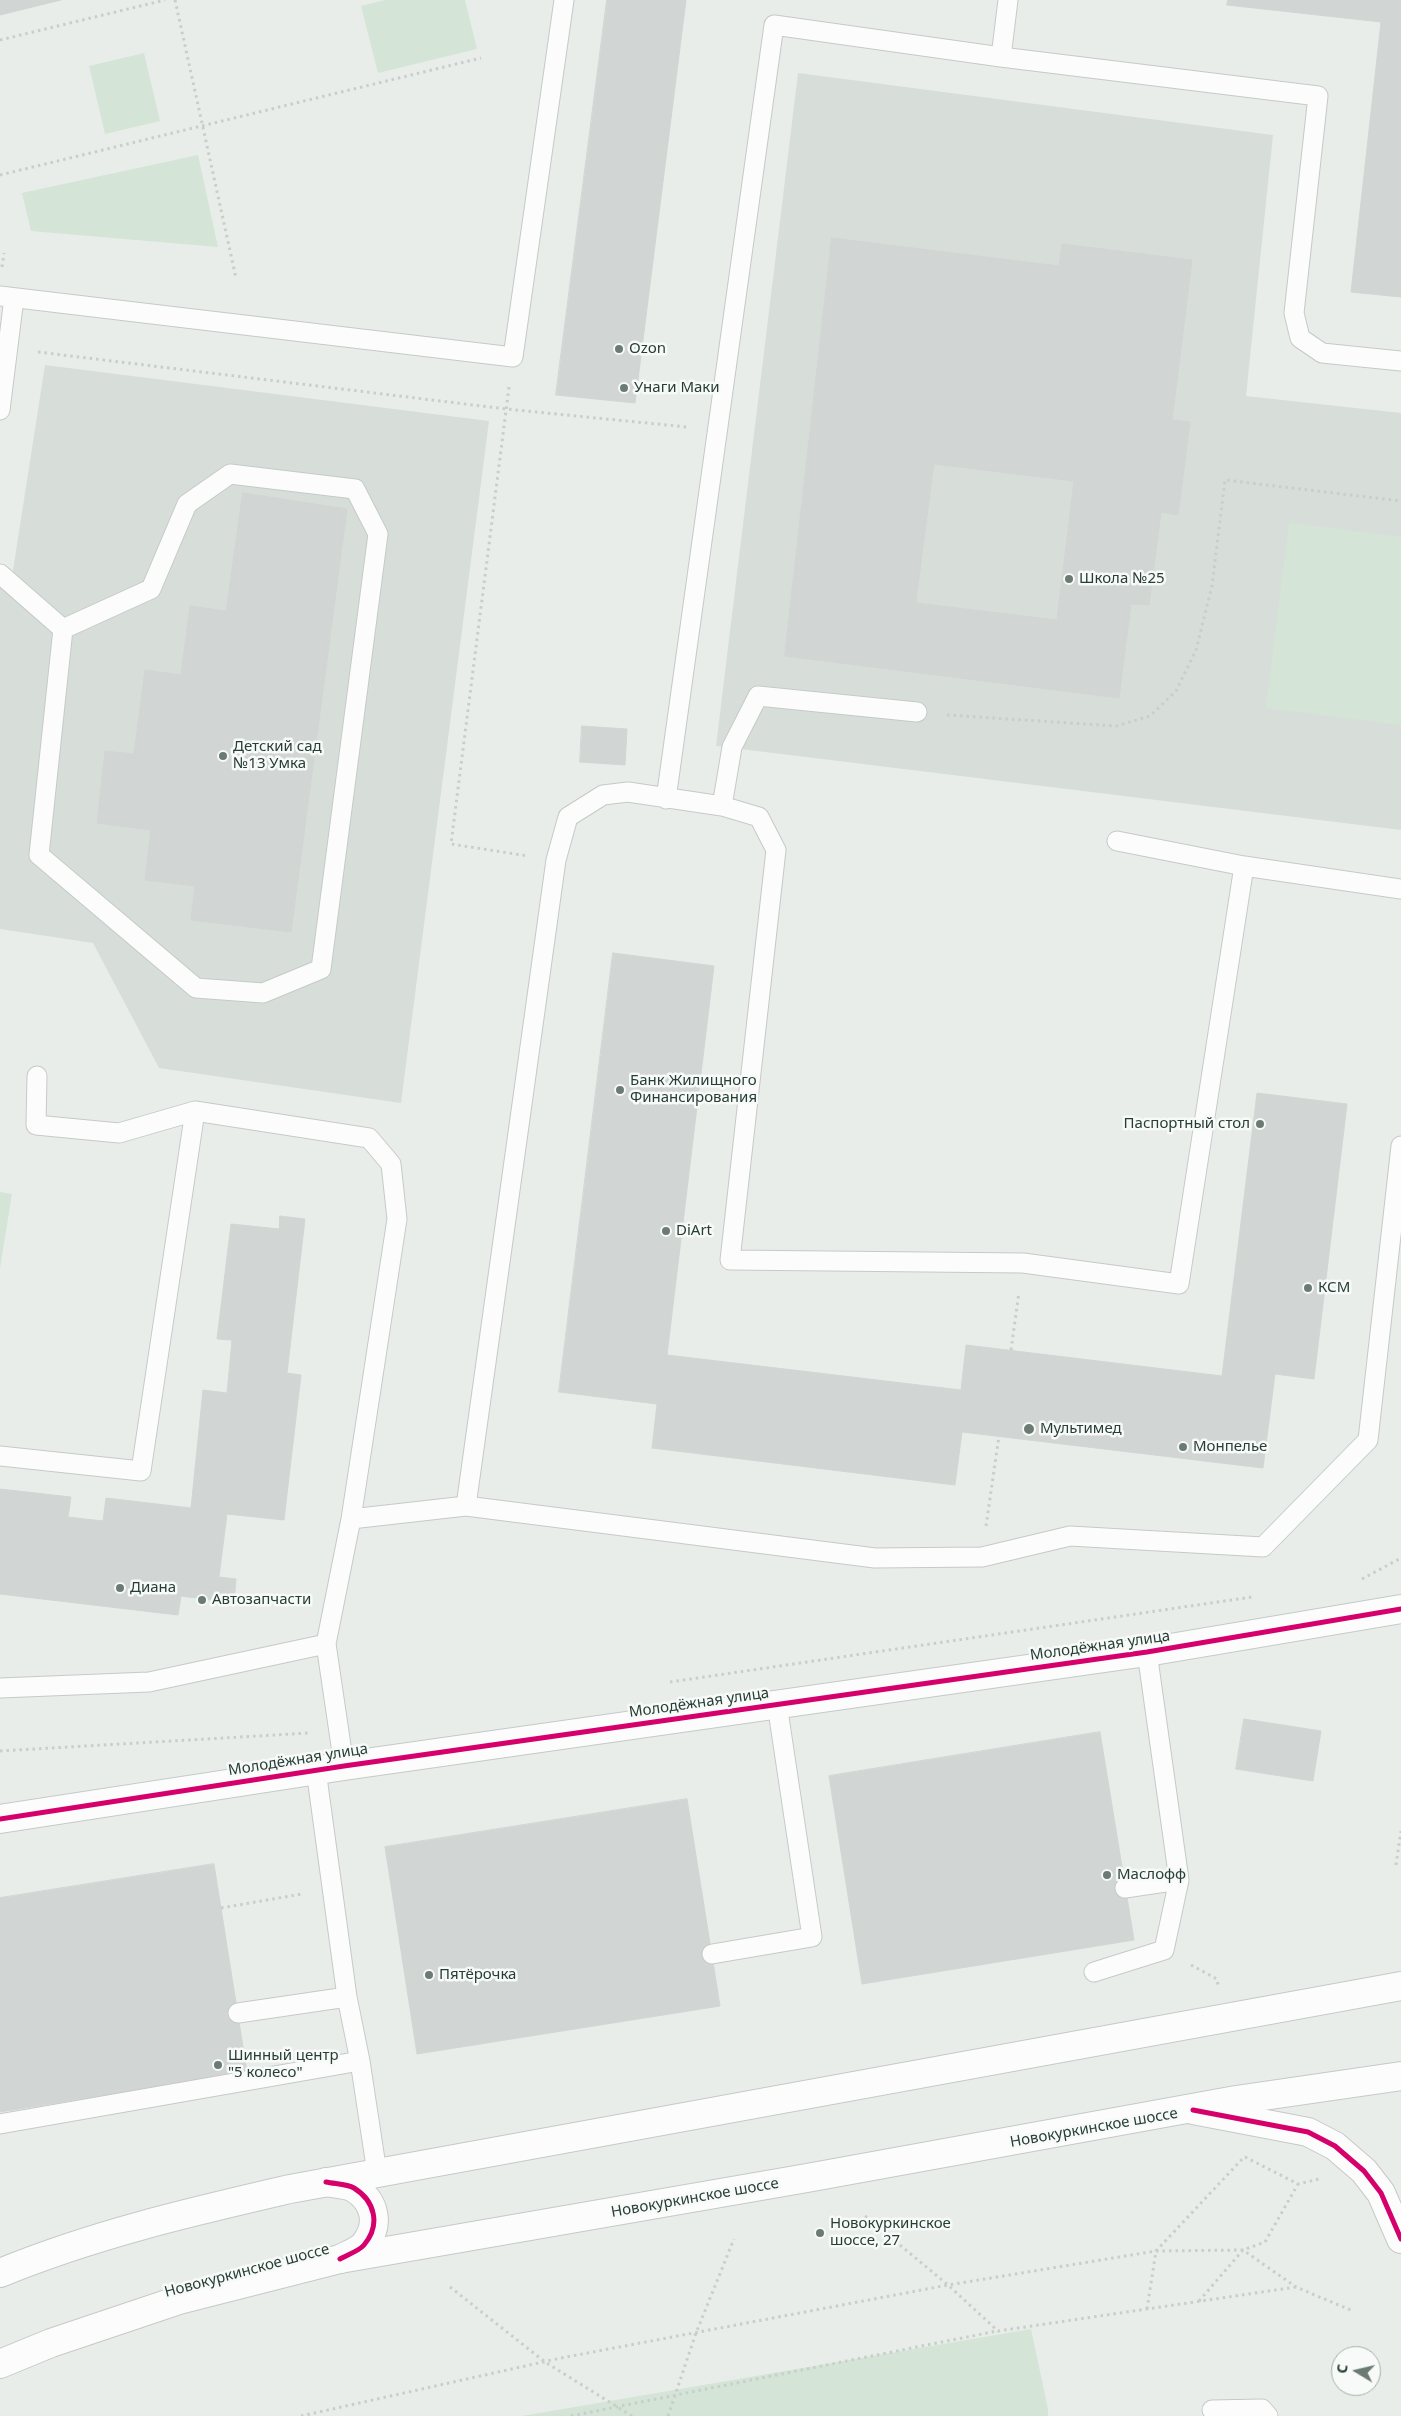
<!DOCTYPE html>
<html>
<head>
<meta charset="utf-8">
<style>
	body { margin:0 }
	#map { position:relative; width:1401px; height:2416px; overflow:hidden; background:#e8edea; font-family:"Noto Sans",sans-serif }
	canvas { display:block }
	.north { position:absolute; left:1331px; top:2346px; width:50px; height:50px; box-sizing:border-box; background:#f7faf8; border:1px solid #a4afaa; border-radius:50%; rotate:279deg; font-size:14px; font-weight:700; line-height:20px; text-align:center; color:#273e35 }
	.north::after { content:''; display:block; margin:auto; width:18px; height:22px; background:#6b7b74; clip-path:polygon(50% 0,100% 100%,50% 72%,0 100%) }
</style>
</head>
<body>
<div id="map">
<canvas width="1401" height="2416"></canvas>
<div class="north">С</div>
</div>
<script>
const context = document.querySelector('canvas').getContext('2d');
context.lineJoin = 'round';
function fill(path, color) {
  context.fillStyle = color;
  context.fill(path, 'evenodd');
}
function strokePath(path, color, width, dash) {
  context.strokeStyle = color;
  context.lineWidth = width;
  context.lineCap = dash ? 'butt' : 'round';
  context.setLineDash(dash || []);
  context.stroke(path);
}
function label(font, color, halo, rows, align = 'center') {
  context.font = font + ' "Noto Sans",sans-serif';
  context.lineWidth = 5;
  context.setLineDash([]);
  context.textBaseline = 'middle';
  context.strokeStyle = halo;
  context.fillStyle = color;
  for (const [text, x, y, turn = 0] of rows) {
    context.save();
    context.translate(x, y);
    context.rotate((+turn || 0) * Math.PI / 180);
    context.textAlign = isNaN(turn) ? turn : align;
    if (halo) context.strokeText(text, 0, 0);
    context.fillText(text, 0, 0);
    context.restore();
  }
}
fill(new Path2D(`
	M798,73l475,62 -27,261 155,17v417l-685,-84z
	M45,365l444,56 -88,682 -242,-35 -66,-125 -93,-14v-347l11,1z`), '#d7ded9');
fill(new Path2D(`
	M385,0h80l12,49 -99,24 -17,-67z
	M144,53l16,68 -55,13 -16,-68z
	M198,155l20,92 -187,-16 -9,-38z
	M1289,523l112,14v188l-135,-17z
	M0,1192l12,2 -12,74z
	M1031,2329l17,80v7h-526z`), '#d4e4d6');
const building = new Path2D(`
	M0,0h61l-61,15z
	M607,0h79l-51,403 -79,-8z
	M1228,0h173v297l-50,-5 30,-270 -154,-17z
	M832,238l227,28 3,-22 130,16 -20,160 18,2 -12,93 -17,-3 -12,93 -18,-1 -12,94 -334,-42zM934,464l140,17 -17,139 -141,-17z
	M243,493l104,16 -56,423 -100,-12 4,-34 -50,-6 6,-50 -54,-7 8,-72 29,3 11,-84 36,5 9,-69 36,5z
	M582,726l45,3 -2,36 -45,-3z
	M613,953l101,13 -47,389 294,35 5,-45 256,31 35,-283 90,11 -33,275 -39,-5 -12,94 -301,-36 -7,53 -303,-37 5,-44 -98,-12z
	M280,1216l25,3 -18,154 14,2 -17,145 -57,-6 -8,63 17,2 -2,24 -53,-7 -3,19 -178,-21v-105l71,8 -3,20 35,4 3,-23 85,10 12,-118 24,3 5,-53 -15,-1 14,-115 48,5z
	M1244,1719l77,12 -8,50 -77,-12z
	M1100,1732l34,208 -272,44 -33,-208z
	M687,1799l33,207 -303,48 -32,-207z
	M214,1864l33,208 -247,40v-214z`);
fill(building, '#d1d5d3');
strokePath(building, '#d1d6d3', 1);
const service = new Path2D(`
	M1001,57l7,-57
	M0,296l513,61 51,-357
	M0,410l14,-112
	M0,574l63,55 -24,226 157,133 67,5 58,-24 57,-435 -23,-45 -125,-15 -43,30 -36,85 -88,40
	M666,799l108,-774 227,32 317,39 -24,217 6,25 22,15 79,8
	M722,806l10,-59 26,-51 159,16
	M1117,841l127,25
	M1401,889l-157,-23 -65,418 -156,-21 -293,-3 46,-410 -17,-33 -37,-11 -94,-14 -25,3 -35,22 -12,43 -90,646 409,52 107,-1 88,-21 193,11 105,-107 33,-294
	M37,1076l-1,49 83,8 76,-22 174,27 22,26 6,55 -46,300
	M0,1456l141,15 54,-360
	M0,1688l149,-6 177,-38
	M344,1766l-18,-122 25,-125 115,-13
	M316,1770l31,227 13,64 17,112
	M1125,1888l54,-8 -32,-228
	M712,1954l100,-17 -35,-233
	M1094,1972l70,-22 15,-70
	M238,2013l109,-16
	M0,2124l360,-63
	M1212,2410l50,-1 6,7`);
const minor = new Path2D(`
	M0,1819l344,-53 803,-114 254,-43
	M326,2182c9,2 21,2 28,6 21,13 27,37 10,57 -5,6 -17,10 -24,14`);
const tertiary = new Path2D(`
	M1193,2110l115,22 27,14 29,25 17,22 20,46`);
const secondary = new Path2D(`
	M0,2273c95,-39 191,-61 290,-84l1111,-203
	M0,2364l51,-21 128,-43 161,-41 467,-81 429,-78 165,-24`);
strokePath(service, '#c5cac7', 21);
strokePath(minor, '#c5cac7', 30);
strokePath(tertiary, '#c5cac7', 30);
strokePath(secondary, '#c4cac7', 30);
strokePath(new Path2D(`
	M175,0l61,278
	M0,40l165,-40
	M0,175l481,-117
	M2,267l2,-14
	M38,352l468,57 181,18
	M509,387l-58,457 77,12
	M947,715l169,11 34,-10 26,-25 20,-41 16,-64 13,-106 176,21
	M1011,1350l8,-58
	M986,1526l13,-90
	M1362,1579l39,-21
	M670,1682l582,-85
	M0,1751l309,-18
	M1396,1865l5,-34
	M221,1908l81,-14
	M1191,1965l26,14 1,6
	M1245,2157l53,27 21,-5
	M865,2216l83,69 50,46 298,-44
	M450,2287l95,75 87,54
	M1199,2301l44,-51 53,37 57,24
	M1147,2309l9,-58 89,-95
	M301,2416l260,-58 387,-73 208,-34 87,-1 22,-8 33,-58
	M571,2416l426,-85
	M668,2416l28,-83 38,-94`), '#c8ceca', 3, [2.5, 4]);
strokePath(service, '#fcfcfc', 19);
strokePath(minor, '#fcfcfc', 28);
strokePath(tertiary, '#fcfcfc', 28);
strokePath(secondary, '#fcfcfc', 28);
strokePath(new Path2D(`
	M0,1819l344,-53 803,-114 254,-43
	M1193,2110l115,22 27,14 29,25 17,22 20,46
	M326,2182c9,2 21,2 28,6 21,13 27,37 10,57 -5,6 -17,10 -24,14`), '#d6006c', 5);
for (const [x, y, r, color] of [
	[619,349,5,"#6b7b74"],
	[624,388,5,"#6b7b74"],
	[1069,579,5,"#6b7b74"],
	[223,756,5,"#6b7b74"],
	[620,1090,5,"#6b7b74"],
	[1260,1124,5,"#6b7b74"],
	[666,1231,5,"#6b7b74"],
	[1308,1288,5,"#6b7b74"],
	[1029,1429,6,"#6b7b74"],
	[1183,1447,5,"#6b7b74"],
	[120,1588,5,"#6b7b74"],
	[202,1600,5,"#6b7b74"],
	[1107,1875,5,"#6b7b74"],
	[429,1975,5,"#6b7b74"],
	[218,2065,5,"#6b7b74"],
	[820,2233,5,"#6b7b74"]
]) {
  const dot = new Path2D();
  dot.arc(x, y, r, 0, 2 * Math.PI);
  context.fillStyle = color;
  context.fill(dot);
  strokePath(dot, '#f7faf8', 2);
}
label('15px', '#273e35', '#f7faf8', [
	["Ozon",629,349],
	["Унаги Маки",634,388],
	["Школа №25",1079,579],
	["Детский сад",233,747],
	["№13 Умка",233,764],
	["Банк Жилищного",630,1081],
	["Финансирования",630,1098],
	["Паспортный стол",1250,1124,"right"],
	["DiArt",676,1231],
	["КСМ",1318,1288],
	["Мультимед",1040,1429],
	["Монпелье",1193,1447],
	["Диана",130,1588],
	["Автозапчасти",212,1600],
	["Маслофф",1117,1875],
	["Пятёрочка",439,1975],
	["Шинный центр",228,2056],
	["\"5 колесо\"",228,2073],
	["Новокуркинское",830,2224],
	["шоссе, 27",830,2241]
], 'left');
label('15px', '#273e35', '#f7faf8', [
	["Молодёжная улица",1100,1646,-8],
	["Молодёжная улица",699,1703,-8],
	["Молодёжная улица",298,1760,-9],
	["Новокуркинское шоссе",1094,2128,-10],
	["Новокуркинское шоссе",695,2198,-10],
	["Новокуркинское шоссе",247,2271,-15]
]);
</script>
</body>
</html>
